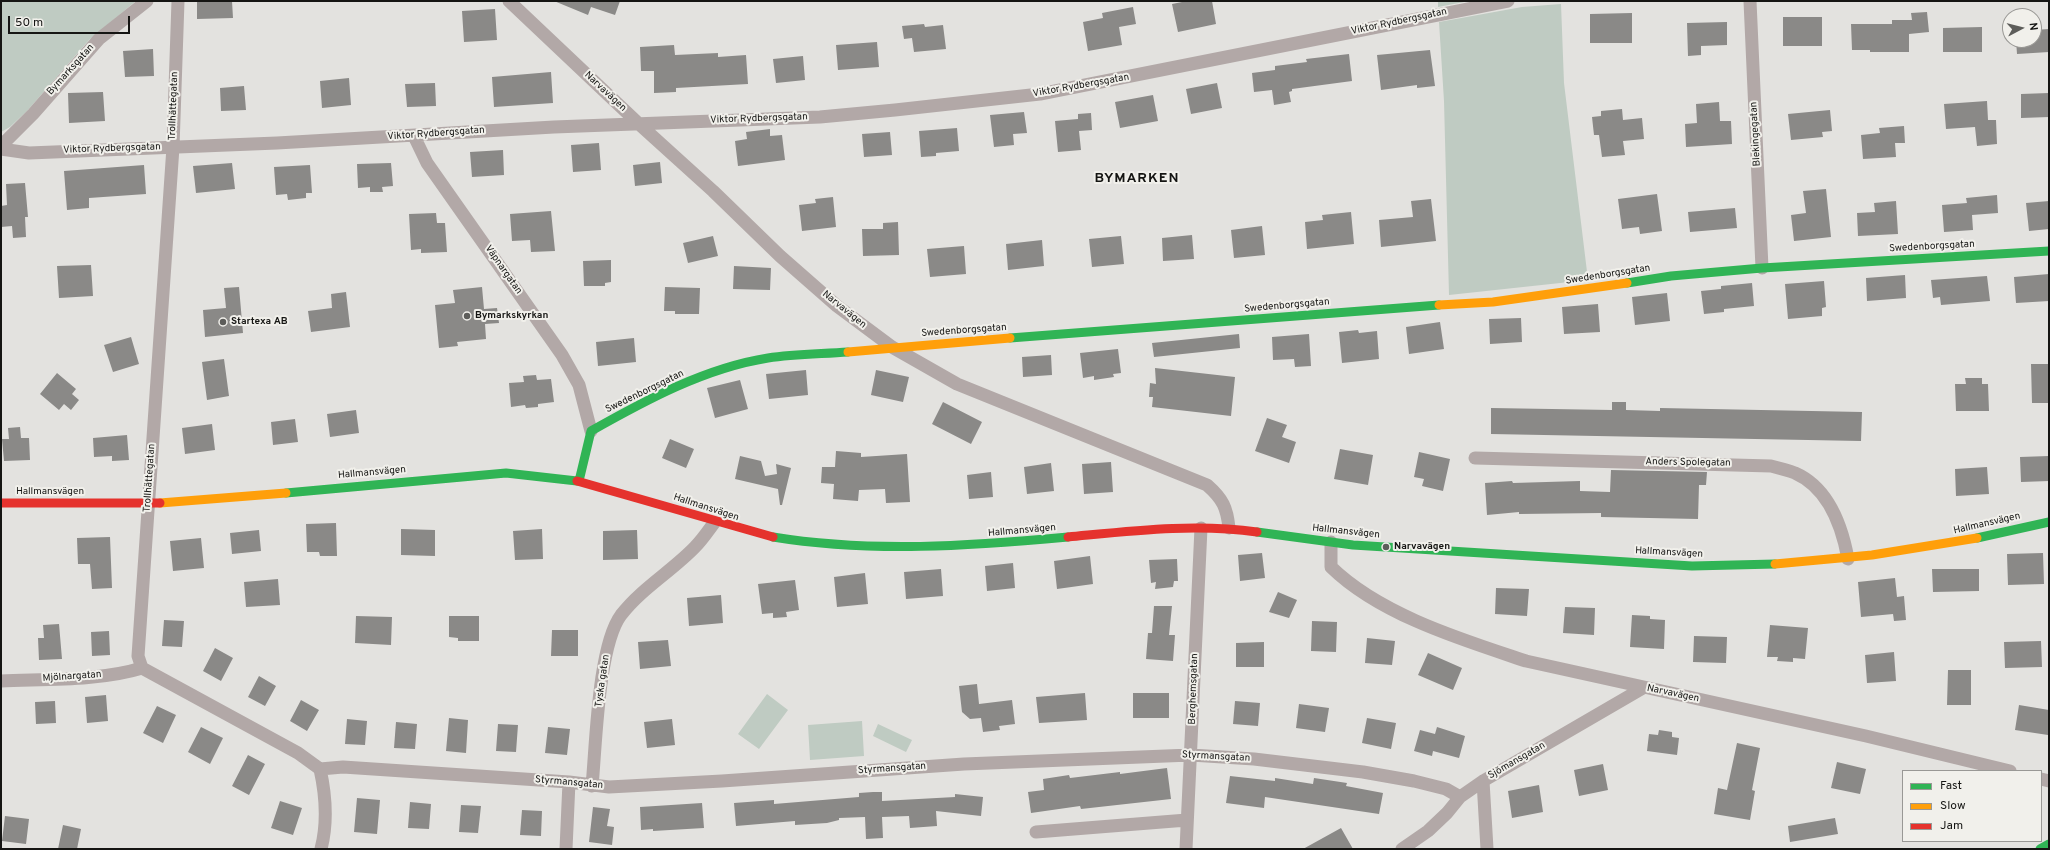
<!DOCTYPE html>
<html>
<head>
<meta charset="utf-8">
<style>
	body { margin:0 }
	#map { position:relative; width:2050px; height:850px; overflow:hidden; background:#e3e2df; font-family:Overpass,sans-serif }
	canvas { display:block }
	.frame { position:absolute; inset:0; border:2px solid #151513; pointer-events:none }
	.legend { position:absolute; left:1902px; top:770px; width:140px; height:72px; box-sizing:border-box; background:#f1f0eb; border:1px solid #999895; margin:0; padding:5px 7px; list-style:none; font-size:12px; color:#151513 }
	.legend li { display:flex; align-items:center; gap:8px; height:20px }
	.legend b { width:20px; border:1px solid #999895 }
	.north { position:absolute; left:2002px; top:8px; width:40px; height:40px; box-sizing:border-box; background:#f1f0eb; border:1px solid #999895; border-radius:50%; rotate:83deg; font-size:11px; font-weight:700; line-height:16px; text-align:center; color:#151513 }
	.north::after { content:''; display:block; margin:auto; width:14px; height:18px; background:#5d5d5a; clip-path:polygon(50% 0,100% 100%,50% 72%,0 100%) }
	.scale { position:absolute; left:8px; top:16px; width:122px; height:18px; box-sizing:border-box; border:2px solid #151513; border-top:0; padding-left:5px; font-size:12px; line-height:14px; white-space:nowrap; color:#151513; -webkit-text-stroke:3px #f1f0eb; paint-order:stroke }
</style>
</head>
<body>
<div id="map">
<canvas width="2050" height="850"></canvas>
<div class="frame"></div>
<ul class="legend">
<li><b style="height:5px;background:#30b455"></b>Fast</li>
<li><b style="height:5px;background:#ff9f0a"></b>Slow</li>
<li><b style="height:5px;background:#e5322d"></b>Jam</li>
</ul>
<div class="north">N</div>
<div class="scale">50 m</div>
</div>
<script>
const context = document.querySelector('canvas').getContext('2d');
context.lineJoin = 'round';
function fill(path, color) {
  context.fillStyle = color;
  context.fill(path, 'evenodd');
}
function strokePath(path, color, width, dash) {
  context.strokeStyle = color;
  context.lineWidth = width;
  context.lineCap = dash ? 'butt' : 'round';
  context.setLineDash(dash || []);
  context.stroke(path);
}
function label(font, color, halo, rows, align = 'center') {
  context.font = font + ' Overpass,sans-serif';
  context.lineWidth = 4;
  context.setLineDash([]);
  context.textBaseline = 'middle';
  context.strokeStyle = halo;
  context.fillStyle = color;
  for (const [text, x, y, turn = 0] of rows) {
    context.save();
    context.translate(x, y);
    context.rotate((+turn || 0) * Math.PI / 180);
    context.textAlign = isNaN(turn) ? turn : align;
    if (halo) context.strokeText(text, 0, 0);
    context.fillText(text, 0, 0);
    context.restore();
  }
}
fill(new Path2D(`
	M3,1h133l-47,39 -62,71 -17,16 -9,5v-129z
	M1438,1h31l-31,6z
	M1561,4l3,79 24,197 -139,15 -5,-194 -5,-79 83,-15z
	M767,694l21,16 -29,39 -21,-15z
	M862,721l2,35 -54,4 -2,-35z
	M878,724l34,16 -6,12 -33,-16z`), '#bfcbc2');
fill(new Path2D(`
	M197,1h35l1,17 -36,1z
	M554,1h66l-5,14 -24,-8 -3,8z
	M1187,1h25l4,23 -38,8 -6,-28z
	M1133,7l3,17 -17,3 3,18 -34,6 -5,-29 20,-4 -1,-5z
	M495,9l2,31 -33,2 -2,-31z
	M1927,12l2,20 -20,2v18h-39v-2h-18l-1,-26h41v-4h20l-1,-7z
	M1632,13v30h-42v-29z
	M1783,17h39v29h-39z
	M1727,22v23l-26,1v9l-13,1 -1,-33z
	M924,24l1,3 18,-2 3,24 -32,3 -2,-14 -8,1 -2,-13z
	M1982,27v25h-39v-24z
	M2049,29v23l-32,2 -1,-14h18v-10z
	M877,42l2,25 -41,3 -2,-25z
	M674,45l1,10 43,-2v4l28,-2 2,29 -72,4v4l-22,1v-22h-13l-1,-24z
	M153,49l1,27 -29,1 -2,-26z
	M1430,50l5,36 -18,2v-3l-36,5 -4,-35z
	M1349,54l3,27 -60,8v2l-3,1 2,10 -17,3 -2,-15 -18,2 -2,-19 23,-3v-4l32,-4 -1,-3z
	M803,56l2,24 -29,3 -3,-24z
	M551,72l2,31 -59,4 -2,-30z
	M349,78l2,27 -29,3 -2,-27z
	M435,83l1,23 -29,1 -2,-23z
	M1217,83l5,25 -31,6 -5,-25z
	M244,86l2,24 -25,1 -1,-23z
	M103,92l2,29 -36,2 -1,-30z
	M2049,93v24l-28,1v-24z
	M1153,95l5,26 -38,7 -5,-26z
	M1987,101l1,19h8l1,24 -20,2 -2,-19 -29,2 -2,-25z
	M1719,102l1,19h11l1,23 -46,3 -1,-23 12,-1 -1,-19z
	M1622,109l1,11 19,-2 2,21 -21,2 2,14 -23,2 -3,-22h-5l-2,-18 9,-1v-5z
	M1830,110l2,21 -10,1 1,5 -32,3 -3,-26z
	M1024,112l3,21 -14,1 1,11 -20,2 -4,-32z
	M1091,113l1,17 -13,1 2,19 -23,2 -3,-31 23,-2v-5z
	M1904,126l1,17h-10l1,14 -33,2 -2,-24 19,-2 -1,-5z
	M957,128l2,23 -23,2v3l-15,1 -2,-26z
	M770,129v7l12,-1 3,25 -47,6 -3,-25 12,-2 -1,-7z
	M890,132l2,23 -28,2 -2,-23z
	M599,143l2,27 -28,2 -2,-27z
	M503,150l1,25 -32,2 -2,-25z
	M660,162l2,21 -27,3 -2,-21z
	M232,163l3,26 -39,4 -3,-27z
	M391,163l2,23 -11,1 1,5h-13v-5l-12,1 -1,-24z
	M144,165l2,29 -57,4v10l-22,2 -3,-39z
	M310,165l2,28h-6v5l-18,2 -1,-6 -11,1 -2,-28z
	M25,183l3,34h-3l1,20 -13,1 -1,-12 -11,1v-21l6,-1 -1,-21z
	M1826,189l5,48 -37,4 -3,-26 15,-2 -3,-22z
	M1657,194l5,37 -22,3 -1,-7 -17,2 -4,-30z
	M1997,195l1,18 -26,2 1,15 -29,2 -2,-27 25,-2 -1,-5z
	M833,197l3,30 -34,4 -3,-26 17,-2 -1,-4z
	M1431,199l5,42 -55,6 -2,-27 34,-3 -2,-16z
	M1896,201l2,33 -40,2 -1,-23 18,-1 -1,-9z
	M2049,201v28l-20,2 -3,-28z
	M1735,208l2,20 -47,4 -2,-20z
	M551,211l4,40 -24,1 -1,-12 -18,1 -2,-27z
	M1351,212l3,32 -47,5 -2,-27 18,-2 -1,-5z
	M436,213l1,10h8l2,29 -26,1v-4l-10,1 -2,-36z
	M898,222l1,33 -36,1 -1,-27h21v-6z
	M1262,226l3,29 -31,3 -3,-28z
	M1192,235l2,24 -31,2 -1,-23z
	M713,236l5,20 -30,7 -5,-20z
	M1121,236l3,28 -32,3 -3,-28z
	M1042,240l2,26 -36,4 -2,-26z
	M964,246l2,28 -36,3 -3,-28z
	M611,260v22l-6,1v3h-21l-1,-25z
	M91,265l2,31 -34,2 -2,-32z
	M734,266l37,2 -1,22 -37,-1z
	M2049,274v27l-33,2 -2,-26z
	M1905,275l1,23 -39,3 -1,-23z
	M1987,276l3,25 -49,4 -1,-8 -7,1 -2,-18z
	M1824,281l2,26 -4,1v8l-34,3 -3,-35z
	M1752,283l2,23 -30,3v3l-20,2 -3,-23 20,-2v-3z
	M239,287l4,46 -38,4 -2,-27 23,-2 -2,-20z
	M482,287l2,22 13,-1 2,15 -14,1 1,15 -29,3 1,4 -19,2 -4,-43 20,-2 -2,-13z
	M665,287l35,1 -1,26h-24v-3h-11z
	M346,292l4,35 -39,5 -3,-21 24,-3 -1,-14z
	M1667,293l3,28 -35,4 -3,-28z
	M1598,304l2,28 -36,2 -2,-27z
	M1521,318l1,24 -32,2 -1,-25z
	M1440,322l4,27 -35,5 -3,-27z
	M1358,330l1,3 18,-2 2,28 -37,4 -3,-31z
	M1239,334l1,14 -86,9 -2,-14z
	M1309,334l2,32 -16,1 -1,-8 -21,1 -1,-23z
	M131,337l8,27 -26,8 -9,-27z
	M634,338l2,24 -38,4 -2,-24z
	M1118,349l3,24 -8,1 1,3 -20,3v-4l-11,2 -3,-25z
	M1051,355l1,20 -29,2 -1,-20z
	M224,359l5,37 -22,4 -5,-38z
	M2031,364h18v39h-17z
	M1155,368l80,9 -4,39 -79,-9 1,-10h-4l1,-14 6,1z
	M806,370l2,25 -39,4 -3,-25z
	M876,370l33,7 -6,25 -32,-7z
	M57,373l19,16 -4,5 7,6 -8,10 -7,-6 -5,6 -19,-16z
	M536,375l1,5 14,-1 3,23 -16,2v3l-12,1 -1,-3 -14,2 -2,-24 15,-1 -1,-6z
	M1965,378h17v6h6l1,27h-33l-1,-27h11z
	M740,380l8,29 -33,9 -8,-30z
	M943,402l39,20 -11,22 -39,-20z
	M1612,402h14v8l34,1v-3l202,4 -1,29 -370,-7v-26l121,2z
	M356,410l3,23 -29,4 -3,-23z
	M1267,418l20,7 -5,12 14,5 -7,21 -34,-12z
	M295,419l3,23 -25,3 -2,-23z
	M212,424l3,26 -30,4 -3,-26z
	M20,427l1,11h8l1,22 -26,1 -2,-22h7l-1,-11z
	M127,435l2,25 -17,1v-5l-18,1 -1,-19z
	M670,439l24,10 -8,19 -24,-10z
	M1340,449l33,6 -5,30 -34,-6z
	M836,451l25,2v4l46,-3 3,48 -24,1 -1,-14 -26,1 -1,11 -25,-2 1,-15 -13,-1 1,-16h13z
	M1419,452l31,7 -7,32 -21,-5 2,-7 -10,-2z
	M740,456l21,5 4,15 12,-2 -1,-10 15,4 -9,37h-2l-2,-16 -43,-10z
	M2049,456v25l-28,1 -1,-25z
	M1111,462l2,30 -29,2 -2,-30z
	M1051,463l3,28 -27,3 -3,-27z
	M1987,467l2,27 -33,2 -1,-27z
	M1611,470l96,2 -1,13h-7l-1,34 -97,-2v-4l-82,1v-2l-32,3 -2,-32 27,-2 1,2 67,-2v10l30,1z
	M991,472l2,25 -24,2 -2,-24z
	M336,523l1,33h-17l-1,-4h-12l-1,-28z
	M401,529l34,1v26l-34,-1z
	M542,529l1,30 -28,1 -2,-29z
	M259,530l2,21 -29,3 -2,-21z
	M637,530l1,29 -35,1v-29z
	M110,537l2,51 -20,1 -2,-25h-12l-1,-26z
	M201,538l3,30 -31,3 -3,-30z
	M1262,553l3,25 -25,3 -2,-26z
	M2043,553l1,31 -36,1 -1,-31z
	M1090,556l3,28 -36,5 -3,-28z
	M1177,559l1,22h-4l-1,6 -18,2 1,-7 -5,1 -2,-23z
	M1013,563l2,25 -28,3 -2,-25z
	M941,569l2,27 -37,3 -2,-27z
	M1932,569h47v22l-46,1z
	M865,573l3,31 -31,3 -3,-30z
	M1895,578l2,19 7,-1 2,24 -12,1 -1,-7 -32,3 -3,-35z
	M278,579l2,26 -34,2 -2,-25z
	M795,580l4,30 -13,2 1,5 -14,1v-5l-11,1 -4,-30z
	M1496,588l33,1 -2,27 -32,-2z
	M1278,592l19,8 -8,18 -20,-6z
	M721,595l2,28 -34,3 -2,-28z
	M1154,606h18l-3,29h6l-2,26 -27,-2 2,-26h4z
	M1565,607l30,1 -1,27 -31,-2z
	M1632,615l18,1v3l15,1 -1,29 -34,-2z
	M356,616l36,1 -1,28 -36,-2z
	M449,616h30v25h-21v-3l-9,-1z
	M164,620l20,1 -2,26 -20,-1z
	M1312,621l25,1 -1,30 -25,-1z
	M59,624l3,35 -23,1 -1,-22h6l-1,-13z
	M1770,625l38,3 -3,31 -12,-1v4l-16,-1 1,-4h-11z
	M552,630h26v26h-27z
	M109,631l1,24 -18,1 -1,-24z
	M1694,636l33,1 -1,26 -33,-1z
	M1367,638l28,3 -3,24 -27,-2z
	M668,640l3,26 -31,3 -2,-27z
	M2041,641l1,26 -37,1 -1,-26z
	M1264,642v25h-28v-24z
	M215,648l18,10 -12,23 -18,-10z
	M1894,652l2,29 -29,2 -2,-28z
	M1428,653l34,15 -9,22 -35,-15z
	M1948,670h23v35h-24z
	M259,676l17,10 -11,20 -17,-9z
	M977,684l2,20 33,-4 3,24 -16,2 1,4 -17,2 -2,-14 -11,1 -8,-7 -3,-26z
	M1085,693l2,27 -48,3 -3,-26z
	M1133,693h36v25h-36z
	M106,695l2,26 -21,2 -2,-26z
	M301,700l18,10 -12,21 -17,-10z
	M55,701l1,22 -20,1 -1,-22z
	M1235,701l25,2 -2,23 -25,-2z
	M1299,704l30,4 -4,24 -29,-4z
	M2019,705l30,5 -1,25 -33,-5z
	M157,706l19,9 -13,28 -20,-10z
	M449,718l19,2 -2,33 -20,-2z
	M1367,718l29,5 -5,26 -29,-6z
	M347,719l20,2 -2,24 -20,-1z
	M672,719l3,26 -28,3 -3,-26z
	M396,722l21,2 -2,25 -21,-1z
	M498,724l20,1 -2,27 -20,-1z
	M201,727l22,11 -13,26 -22,-12z
	M548,727l22,2 -3,26 -22,-2z
	M1437,727l28,9 -6,22 -26,-7 -1,5 -18,-5 6,-21 15,4z
	M1659,730l13,2v5l7,1 -2,17 -30,-4 2,-17 9,1z
	M1737,743l23,5 -8,42 3,1 -5,29 -36,-6 4,-26 9,2z
	M248,755l17,9 -16,31 -17,-9z
	M1837,762l29,7 -6,25 -29,-6z
	M1603,764l5,26 -29,6 -5,-26z
	M1167,768l4,31 -90,10 -1,-3 -49,7 -3,-21 16,-2 -1,-11 26,-4 1,3 50,-6v2z
	M1230,776l45,5v-3l38,6 1,-6 33,5 -1,3 37,7 -4,21 -114,-17 -1,11 -38,-5z
	M1539,785l4,27 -31,6 -4,-27z
	M873,792h9v9l73,-4v-3l28,3 -2,19 -45,-5 1,15 -27,2 -1,-12 -27,1 1,21 -17,1 -1,-22 -26,1v2l-12,3 -32,2v-4l-59,5 -2,-23 40,-3v4l85,-7v-4z
	M357,798l23,2 -3,34 -23,-2z
	M280,801l22,7 -9,27 -22,-7z
	M410,802l21,2 -2,25 -21,-1z
	M702,803l2,25 -51,3v-2l-12,1 -1,-23z
	M461,805l20,1 -3,27 -19,-1z
	M593,807l17,2 -3,17 7,1 -2,18 -23,-3z
	M522,810l20,1 -1,25 -21,-1z
	M5,816l24,3 -3,25 -24,-3z
	M1835,818l3,16 -48,8 -2,-16z
	M63,825l18,4 -4,20h-19z
	M1341,828l12,21h-50z`), '#8a8987');
strokePath(new Path2D(`
	M178,1l-5,146 -35,509 4,12 156,85 22,16c6,27 8,53 1,80
	M509,1l130,123 74,67 67,65 57,50 55,41 65,37 250,101c16,14 20,23 22,43
	M1750,1l12,267
	M414,136l13,27 135,192 17,30 12,46
	M1,146l32,-32 66,-75 48,-38
	M1,149l28,4 248,-10 277,-16 266,-10 75,-7 145,-16 468,-93
	M1475,458l296,8c8,2 16,4 24,7 34,15 47,53 53,86
	M1331,542v25c49,48 132,73 195,94l340,75 144,35
	M1,681c44,-2 99,0 141,-13
	M320,769l23,-2 226,15 40,5 113,-6 242,-17 227,-9 63,4 109,13 51,9 32,8 14,8
	M2041,779l8,2
	M1483,781l4,68
	M592,786c4,-41 6,-140 29,-171 21,-27 51,-44 74,-68 7,-7 13,-16 19,-24
	M1036,832l151,-12
	M566,849l3,-67
	M1186,849l15,-321
	M1402,849l26,-18 19,-18 13,-16 23,-16 160,-93`), '#b2a8a7', 13);
strokePath(new Path2D(`
	M1627,283l44,-7 91,-8 287,-17
	M1010,338l429,-33
	M579,481l12,-50c55,-31 114,-63 177,-73 26,-4 53,-4 80,-6
	M286,493l220,-20 71,8
	M1257,532l96,13 339,21 83,-2
	M773,537c98,16 197,9 295,0
	M1977,538l72,-16
	M2040,849l9,-5`), '#30b455', 9);
strokePath(new Path2D(`
	M1439,305l54,-3 134,-19
	M848,352l162,-14
	M160,503l126,-10
	M1775,564l97,-9 105,-17`), '#ff9f0a', 9);
strokePath(new Path2D(`
	M577,481l196,56
	M1,503h159
	M1068,537c63,-6 126,-14 189,-5`), '#e5322d', 9);
for (const [x, y, r, color] of [
	[467,316,4,"#5d5d5a"],
	[223,322,4,"#5d5d5a"],
	[1386,547,4,"#5d5d5a"]
]) {
  const dot = new Path2D();
  dot.arc(x, y, r, 0, 2 * Math.PI);
  context.fillStyle = color;
  context.fill(dot);
  strokePath(dot, '#f1f0eb', 1.5);
}
label('10px', '#151513', '#f1f0eb', [
	["Viktor Rydbergsgatan",1399,22,-12],
	["Bymarksgatan",71,70,-48],
	["Viktor Rydbergsgatan",1081,86,-10],
	["Narvavägen",605,92,43],
	["Trollhättegatan",174,106,-88],
	["Viktor Rydbergsgatan",759,119,-2],
	["Viktor Rydbergsgatan",436,134,-4],
	["Blekingegatan",1756,134,-93],
	["Viktor Rydbergsgatan",112,149,-2],
	["Swedenborgsgatan",1932,247,-3],
	["Väpnargatan",503,270,55],
	["Swedenborgsgatan",1608,275,-9],
	["Swedenborgsgatan",1287,306,-5],
	["Narvavägen",844,310,39],
	["Swedenborgsgatan",964,331,-4],
	["Swedenborgsgatan",645,392,-26],
	["Anders Spolegatan",1688,463,1],
	["Hallmansvägen",372,473,-5],
	["Trollhättegatan",150,478,-86],
	["Hallmansvägen",50,492],
	["Hallmansvägen",706,508,18],
	["Hallmansvägen",1987,524,-13],
	["Hallmansvägen",1022,531,-5],
	["Hallmansvägen",1346,532,6],
	["Hallmansvägen",1669,553,3],
	["Mjölnargatan",72,677,-4],
	["Tyska gatan",603,681,-82],
	["Berghemsgatan",1194,689,-88],
	["Narvavägen",1673,694,12],
	["Styrmansgatan",1216,757,3],
	["Sjömansgatan",1517,761,-30],
	["Styrmansgatan",892,769,-4],
	["Styrmansgatan",569,783,5]
]);
label('bold 10px', '#151513', '#f1f0eb', [
	["Bymarkskyrkan",475,316],
	["Startexa AB",231,322],
	["Narvavägen",1394,547]
], 'left');
context.letterSpacing = '1px';
label('bold 14px', '#151513', '#f1f0eb', [
	["BYMARKEN",1137,179]
]);
context.letterSpacing = '0px';
</script>
</body>
</html>
